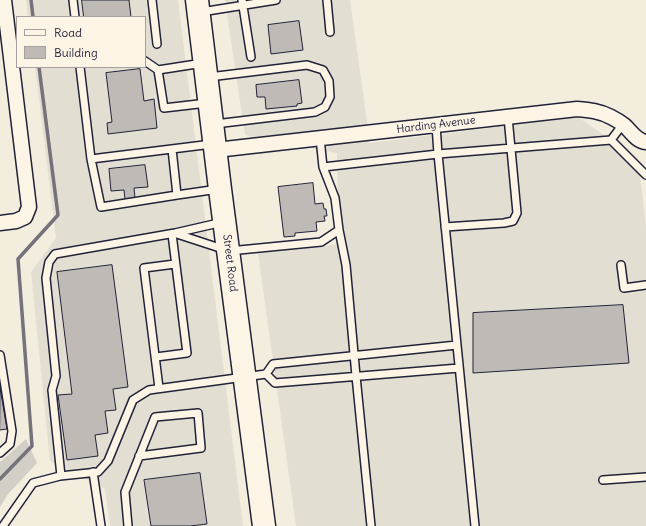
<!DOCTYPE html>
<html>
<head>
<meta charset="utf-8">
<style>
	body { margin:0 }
	#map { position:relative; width:646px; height:526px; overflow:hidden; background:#f3edde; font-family:Delius,sans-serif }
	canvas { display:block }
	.legend { position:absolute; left:16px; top:16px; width:130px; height:52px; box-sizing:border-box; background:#fcf5e5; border:1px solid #a5a1a1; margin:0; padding:5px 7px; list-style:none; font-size:12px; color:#22223b }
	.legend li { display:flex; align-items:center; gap:8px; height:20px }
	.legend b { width:20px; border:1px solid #a5a1a1 }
</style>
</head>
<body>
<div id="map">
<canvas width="646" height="526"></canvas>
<ul class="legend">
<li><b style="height:5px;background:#fcf5e5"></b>Road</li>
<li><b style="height:11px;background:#bfbab6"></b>Building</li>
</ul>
</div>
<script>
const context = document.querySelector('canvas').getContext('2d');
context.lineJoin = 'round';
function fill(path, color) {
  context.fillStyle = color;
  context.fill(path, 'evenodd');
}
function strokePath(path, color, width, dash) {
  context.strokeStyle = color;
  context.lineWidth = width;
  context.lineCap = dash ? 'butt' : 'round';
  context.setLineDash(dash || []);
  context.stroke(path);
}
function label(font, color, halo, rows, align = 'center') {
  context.font = font + ' Delius,sans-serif';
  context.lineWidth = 4;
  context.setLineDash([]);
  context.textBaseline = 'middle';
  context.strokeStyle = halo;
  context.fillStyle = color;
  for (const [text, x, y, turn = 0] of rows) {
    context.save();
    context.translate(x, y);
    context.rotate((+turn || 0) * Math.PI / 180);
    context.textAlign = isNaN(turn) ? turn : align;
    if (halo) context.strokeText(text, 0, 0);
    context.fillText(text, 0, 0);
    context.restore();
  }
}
fill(new Path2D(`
	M26,0h152l65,526h-133l-5,-37 -55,-28 -19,-189 25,-34 -21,-171h110v-50h-117z
	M225,0h125l20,143 208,-26 60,42 8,67v300h-350l-38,-273 81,-9 -2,-91 -92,-18z`), '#e3ded2');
fill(new Path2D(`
	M26,439l11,24 -29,31 -8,13v-45z`), '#d4cfc6');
strokePath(new Path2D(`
	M31,0l2,17
	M0,479l32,-33 -14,-187 40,-44 -19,-148`), '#75727b', 3.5);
const building = new Path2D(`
	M82,0h47l2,17h-47z
	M299,21l4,29 -32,4 -3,-29z
	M140,69l4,32 10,-2 3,29 -49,6 -1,-11 5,-1 -6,-49z
	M299,80l3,23 -5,1v2l-31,3 -1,-12h-8l-1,-12z
	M145,165l3,22 -14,1 1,10 -10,1 -1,-9 -13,1 -2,-22z
	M313,183l2,21 8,-1 1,6h2l1,7h-3l1,5 -9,1 1,9 -22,2v3l-11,1 -6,-50z
	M112,265l16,122 -15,2 3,21 -11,1 3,22 -13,2 3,21 -31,4 -9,-65 14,-1 -15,-122z
	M623,305l6,58 -156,10v-60z
	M0,388l7,41 -7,1z
	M200,473l7,51 -17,2h-39l-7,-46z`);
fill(building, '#bfbab6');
strokePath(building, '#22223b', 1);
const service = new Path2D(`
	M73,0l2,17
	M152,0l5,44
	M242,0l9,57
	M327,0l3,32
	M201,12l75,-12
	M145,61l13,9
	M203,63l-45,7 6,38 43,-5
	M80,67l11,92 10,48 76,-12 41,-6
	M209,77l98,-12 16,5 6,11 1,16 -5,10 -10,5 -100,12
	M436,125l2,29 37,372
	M320,138l3,29 115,-13 173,-14 35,35
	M611,140l12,-16
	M172,149l5,46
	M91,159l121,-15
	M323,167l12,31 4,32 7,35 10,111 15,150
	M445,227l59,-4 9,-2 4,-8 -9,-96
	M177,234l52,17 92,-9 18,-12
	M621,265l3,23 22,-3
	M0,355l12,76 -2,13 -10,9
	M156,357l31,-4 -15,-119
	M266,374l9,9 184,-15
	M159,388l-15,-120 31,-4
	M93,472l8,54
	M61,476l-9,-86 4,-14 -10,-98 3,-16 6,-8 120,-21 48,-11
	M603,480l43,-3
	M3,526l30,-43 27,-7 38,-4 10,-11 25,-61 16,-10 117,-16 7,-10 184,-19
	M128,526l-3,-34 30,-75 43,-4 3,35 -62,8`);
const minor = new Path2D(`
	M216,150l361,-41c12,1 23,2 34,8 4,2 9,5 13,8 7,6 12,16 22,17
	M0,223l16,-2 9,-4 4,-10 -25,-207`);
const primary = new Path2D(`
	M197,0l23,189 44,337`);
strokePath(service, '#22223b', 10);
strokePath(minor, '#22223b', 17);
strokePath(primary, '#22223b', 25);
strokePath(service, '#fcf5e5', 7);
strokePath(minor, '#fcf5e5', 14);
strokePath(primary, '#fcf5e5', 22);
label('11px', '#22223b', '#fcf5e5', [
	["Harding Avenue",436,125,-7],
	["Street Road",230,263,83]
]);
</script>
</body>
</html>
